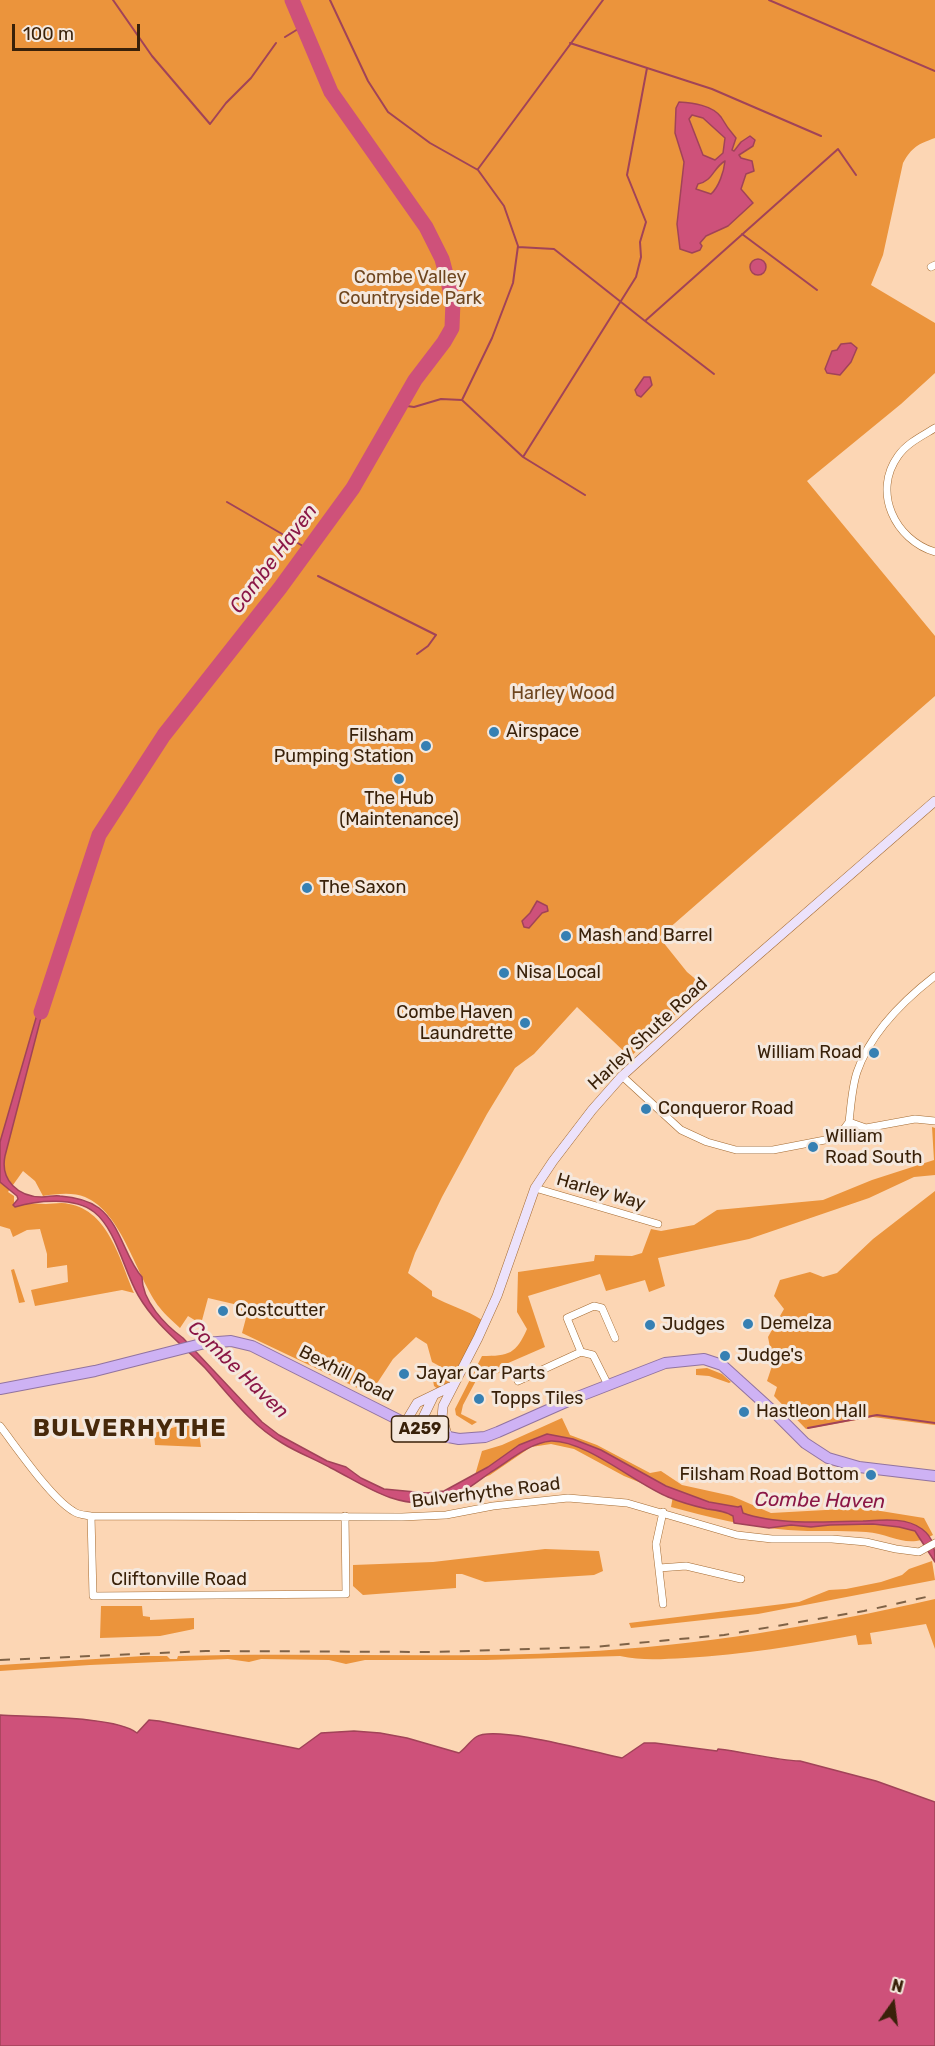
<!DOCTYPE html>
<html>
<head>
<meta charset="utf-8">
<style>
	body { margin:0 }
	#map { position:relative; width:935px; height:2046px; overflow:hidden; background:#fcd6b4; font-family:Rubik,sans-serif }
	canvas { display:block }
	.north { position:absolute; left:863px; top:1974px; width:60px; height:60px; -webkit-text-stroke:4px #f5e8dd; paint-order:stroke; rotate:14deg; font-size:16px; font-weight:700; line-height:24px; text-align:center; color:#392109 }
	.north::after { content:''; display:block; margin:auto; width:21px; height:27px; background:#392109; clip-path:polygon(50% 0,100% 100%,50% 72%,0 100%) }
	.scale { position:absolute; left:12px; top:24px; width:128px; height:27px; box-sizing:border-box; border:3px solid #392109; border-top:0; padding-left:8px; font-size:18px; line-height:21px; white-space:nowrap; color:#392109; -webkit-text-stroke:4px #f5e8dd; paint-order:stroke }
</style>
</head>
<body>
<div id="map">
<canvas width="935" height="2046"></canvas>
<div class="north">N</div>
<div class="scale">100 m</div>
</div>
<script>
const context = document.querySelector('canvas').getContext('2d');
context.lineJoin = 'round';
function fill(path, color) {
  context.fillStyle = color;
  context.fill(path, 'evenodd');
}
function strokePath(path, color, width, dash) {
  context.strokeStyle = color;
  context.lineWidth = width;
  context.lineCap = dash ? 'butt' : 'round';
  context.setLineDash(dash || []);
  context.stroke(path);
}
function label(font, color, halo, rows, align = 'center') {
  context.font = font + ' Rubik,sans-serif';
  context.lineWidth = 6;
  context.setLineDash([]);
  context.textBaseline = 'middle';
  context.strokeStyle = halo;
  context.fillStyle = color;
  for (const [text, x, y, turn = 0] of rows) {
    context.save();
    context.translate(x, y);
    context.rotate((+turn || 0) * Math.PI / 180);
    context.textAlign = isNaN(turn) ? turn : align;
    if (halo) context.strokeText(text, 0, 0);
    context.fillText(text, 0, 0);
    context.restore();
  }
}
fill(new Path2D(`
	M0,0h935v138c-17,6 -23,9 -32,25l-20,92 -12,30 64,38v50l-34,31 -94,77 128,155v60l-276,241 28,35 18,15 -75,70 -53,-50 -43,47 -19,14 -28,46 -45,83 -27,56 -7,20 24,18v5c16,9 35,14 50,24l-29,63 -15,6 -4,-3 -1,-6 10,-12 -11,-6 -5,-18 -11,-7 -23,22 -23,35 -128,-61 4,-15 -8,-13 -30,-7 -7,26 -13,-8 -8,12c-7,-7 -15,-13 -20,-20 -24,-31 -37,-95 -75,-111 -12,-5 -29,-3 -42,-1l-8,-15 -12,-10 -15,21 6,4v8c11,-2 20,0 32,0 7,0 16,-2 23,0 40,7 51,57 65,89l-12,-3 -87,16 -4,-16 37,-8 -1,-17 -20,3v-14l-7,-25 -13,1 -14,7 -3,-8 -10,-3z
	M932,1127l3,1v47l-21,2 -45,21 -120,41 -91,19 7,28 -16,6 -4,-12 -39,11 -6,-17 -72,22 17,51 -46,20 1,6 -21,2 -16,30 -2,9 16,8 -5,3 -16,-10 -1,-6 27,-53c27,0 34,-2 45,-27l-10,-17 1,-40 76,-11 1,-6 37,1 10,-3 9,-24 10,2 33,-6 23,-15 106,-10 49,-20 62,-20z
	M935,1191v234l-62,-8 -67,12 -32,-33 3,-9 -10,-6 6,-18 -5,-26 16,-28 -10,-13 6,-16 30,-8 13,5 14,-4 36,-34z
	M14,1269l11,33 -6,1 -8,-33z
	M707,1368l15,6 9,8 -2,1 -20,-7 -13,-1v-6z
	M562,1418l8,17 27,10 53,28 11,-2 21,14 50,11 39,17 91,-5 62,10 9,17c-26,15 -40,-1 -67,-3 -26,-2 -52,0 -78,-2 -40,-3 -79,-13 -117,-23l2,-11 -49,-20 -50,-27 -23,-5 -20,3 -41,28 -17,7 9,-31 20,-6z
	M186,1424h8l5,10 2,13 -46,-2 -1,-12z
	M545,1549l54,2 4,20 -9,4 -109,7 -23,-8h-6v14l-93,7 -10,-9v-21l80,-3z
	M932,1561l3,19 -177,34 -127,14 -2,-5 170,-21 30,-12 17,-1 35,-7 21,-7 7,-6z
	M935,1599v50l-9,-25 -56,9 2,11 -14,1 -2,-10c-57,10 -113,20 -171,23 -22,1 -43,3 -65,-2l-134,4h-121l-19,4 -17,-4 -68,-1 -12,3 -21,-3 -138,6 -90,6v-6l144,-9h23l3,3h7l1,-3c133,-4 266,3 399,-4 121,-6 240,-26 358,-53z
	M101,1606h41l1,10 7,1v3l44,-2v11l-34,7 -60,2z`), '#eb943c');
const water = new Path2D(`
	M679,102c14,1 33,3 42,15 5,9 8,13 15,21l-4,12 2,1 7,-9 9,-6 5,4 -2,6 -14,9 2,3 11,3 2,10 -8,3 -5,15 12,14 -25,23 -22,10 -6,7 2,3 -2,4 -8,3 -12,-4 -3,-25 7,-62 -9,-29 1,-25zM692,115l11,3 22,20 -2,15 -8,7 -12,-5 -14,-36zM725,161c-1,10 -6,26 -14,33l-15,-5 2,-5c15,-3 15,-16 27,-23z
	M750 267a8 8 0 1 1 16 0a8 8 0 1 1-16 0Z
	M851,343l6,5 -6,14 -11,13 -13,-2 -2,-4 7,-18 5,-1 4,-6z
	M644,377h6l2,8 -11,12 -4,-2 -2,-5z
	M537,901l10,5 1,5 -6,2 -13,15 -5,-1 -2,-6 8,-8z
	M45,994l-1,12 -39,150c-5,24 13,41 37,41 6,0 12,-2 18,-1 13,1 28,4 39,12 22,17 26,50 43,69 0,24 23,48 41,61l79,84 17,13 48,26 19,6 15,11 23,11 42,4 18,-2 44,-24 31,-22 28,-11 26,5 28,11 65,36 43,16 29,5 3,-1 2,7c32,12 85,9 120,8 19,-1 43,-4 59,8 12,9 13,20 13,33l-20,-31 -16,-4 -26,-3 -43,1 -19,2 -20,-2 -22,3 -35,-5 -1,-7c-8,-5 -17,-6 -26,-7 -13,-3 -27,-7 -39,-12 -32,-13 -83,-57 -117,-56 -22,2 -42,20 -60,31 -17,12 -34,27 -55,30 -42,6 -70,-16 -105,-34 -16,-9 -33,-15 -49,-25 -31,-18 -53,-48 -77,-75 -24,-25 -49,-42 -67,-73 -14,-24 -22,-66 -44,-83 -19,-15 -56,-12 -79,-5l-2,-2 5,-6 -1,-3 -17,-14v-40l36,-124z
	M0,1715c29,2 117,1 137,18l12,-13 10,1 140,28 22,-16 33,-2 26,2 27,5 52,15c7,-5 11,-12 17,-16 18,-13 121,16 146,21l22,-15h11l62,8 1,-2c28,3 55,11 82,12l76,20 59,21v244h-935z`);
fill(water, '#ce517a');
strokePath(water, '#a14358', 1.5);
strokePath(new Path2D(`
	M113,0l39,56 58,68 16,-21 25,-25 25,-35
	M330,0l38,81 20,31 42,31 48,27 26,36 14,40 -5,37 -21,55 -30,62 -21,-1 -27,8 -14,-2
	M769,0l166,71
	M285,37l18,-11
	M570,43l142,46 109,47
	M478,169l125,-169
	M742,234l75,56
	M518,247l36,2 91,72 193,-172 18,26
	M645,321l69,53
	M462,400l61,57 62,38
	M523,457l113,-180 5,-20 -1,-15 6,-20 -19,-47 20,-107
	M227,502l81,47
	M318,576l118,59 -8,11 -11,8
	M808,1428l69,-13 58,8`), '#a14358', 2);
strokePath(new Path2D(`
	M41,1012l58,-177 65,-100 116,-147 73,-100 62,-108 29,-38 8,-14 1,-27 -11,-42 -16,-32 -95,-135 -39,-92`), '#ce517a', 15);
const minor = new Path2D(`
	M931,267l4,-2
	M935,428c-13,8 -28,15 -37,28 -26,36 -3,84 37,96
	M622,1076l59,54 26,12 29,8h37l57,-11 11,-6 8,-11 17,6 49,-9 20,2
	M849,1122c2,-17 3,-35 8,-50 13,-38 47,-72 78,-96
	M535,1188l123,36
	M581,1352l-14,-34 27,-12 8,2 13,30
	M518,1381l63,-29 12,3 15,30
	M0,1426c17,22 51,72 73,85 5,4 12,4 18,5l311,1 44,-2 47,-9 75,-8 59,5 110,32 35,4h60l34,3 30,7 23,3 16,-9
	M91,1516l2,80 253,-2 -1,-78
	M659,1568l27,-2 55,13
	M663,1604l-7,-60 7,-32`);
const secondary = new Path2D(`
	M405,1423l12,-20 33,-16
	M418,1428l15,-31
	M448,1438l-6,-20 1,-12 35,-68 19,-42 38,-108 18,-27 39,-51 30,-34 75,-68 238,-207`);
const trunk = new Path2D(`
	M0,1389l95,-18 110,-28 26,-2 21,5 153,77 33,12 21,4 26,-2 13,-5 77,-34 90,-35 39,-4 18,6 53,48 30,30 23,15 31,9 76,9`);
strokePath(minor, '#a46b32', 8);
strokePath(secondary, '#a46b32', 10);
strokePath(trunk, '#9173a0', 12);
strokePath(minor, '#fff', 7);
strokePath(secondary, '#ece2fb', 9);
strokePath(trunk, '#ceb2f4', 10);
strokePath(new Path2D(`
	M0,1660l206,-9 228,1 160,-5 130,-12 140,-24 71,-16`), '#7f6246', 2, [10, 10]);
for (const [x, y, r, color] of [
	[494,732,6,"#3680b3"],
	[426,746,6,"#3680b3"],
	[399,779,6,"#3680b3"],
	[307,888,6,"#3680b3"],
	[566,936,6,"#3680b3"],
	[504,973,6,"#3680b3"],
	[525,1023,6,"#3680b3"],
	[874,1053,6,"#3680b3"],
	[646,1109,6,"#3680b3"],
	[813,1147,6,"#3680b3"],
	[223,1311,6,"#3680b3"],
	[748,1324,6,"#3680b3"],
	[650,1325,6,"#3680b3"],
	[725,1356,6,"#3680b3"],
	[404,1374,6,"#3680b3"],
	[479,1399,6,"#3680b3"],
	[744,1412,6,"#3680b3"],
	[871,1475,6,"#3680b3"]
]) {
  const dot = new Path2D();
  dot.arc(x, y, r, 0, 2 * Math.PI);
  context.fillStyle = color;
  context.fill(dot);
  strokePath(dot, '#f5e8dd', 2);
}
for (const [x, y, w] of [
	[420,1429,57]
]) {
  const box = new Path2D();
  box.roundRect(x - w / 2, y - 13, w, 26, 4.5);
  context.fillStyle = '#f5e8dd';
  context.fill(box);
  strokePath(box, '#392109', 1.5);
}
label('bold 16px', '#392109', null, [
	["A259",420,1429]
]);
label('18px', '#6e461f', '#f5e8dd', [
	["Combe Valley",410,278],
	["Countryside Park",410,299],
	["Harley Wood",563,694]
]);
label('18px', '#392109', '#f5e8dd', [
	["Airspace",506,732],
	["Filsham",414,736,"right"],
	["Pumping Station",414,757,"right"],
	["The Hub",399,799,"center"],
	["(Maintenance)",399,820,"center"],
	["The Saxon",319,888],
	["Mash and Barrel",578,936],
	["Nisa Local",516,973],
	["Combe Haven",513,1013,"right"],
	["Laundrette",513,1034,"right"],
	["William Road",862,1053,"right"],
	["Conqueror Road",658,1109],
	["William",825,1137],
	["Road South",825,1158],
	["Costcutter",235,1311],
	["Demelza",760,1324],
	["Judges",662,1325],
	["Judge's",737,1356],
	["Jayar Car Parts",416,1374],
	["Topps Tiles",491,1399],
	["Hastleon Hall",756,1412],
	["Filsham Road Bottom",859,1475,"right"]
], 'left');
label('18px', '#392109', '#f5e8dd', [
	["Harley Shute Road",648,1034,-43],
	["Harley Way",601,1192,16],
	["Bexhill Road",346,1374,27],
	["Bulverhythe Road",486,1493,-7],
	["Cliftonville Road",179,1580]
]);
label('italic 20px', '#8b1746', '#f5e8dd', [
	["Combe Haven",274,559,-53],
	["Combe Haven",238,1370,44],
	["Combe Haven",820,1501,1]
]);
context.letterSpacing = '1.5px';
label('bold 24px', '#47290b', '#f5e8dd', [
	["BULVERHYTHE",130,1429]
]);
context.letterSpacing = '0px';
</script>
</body>
</html>
